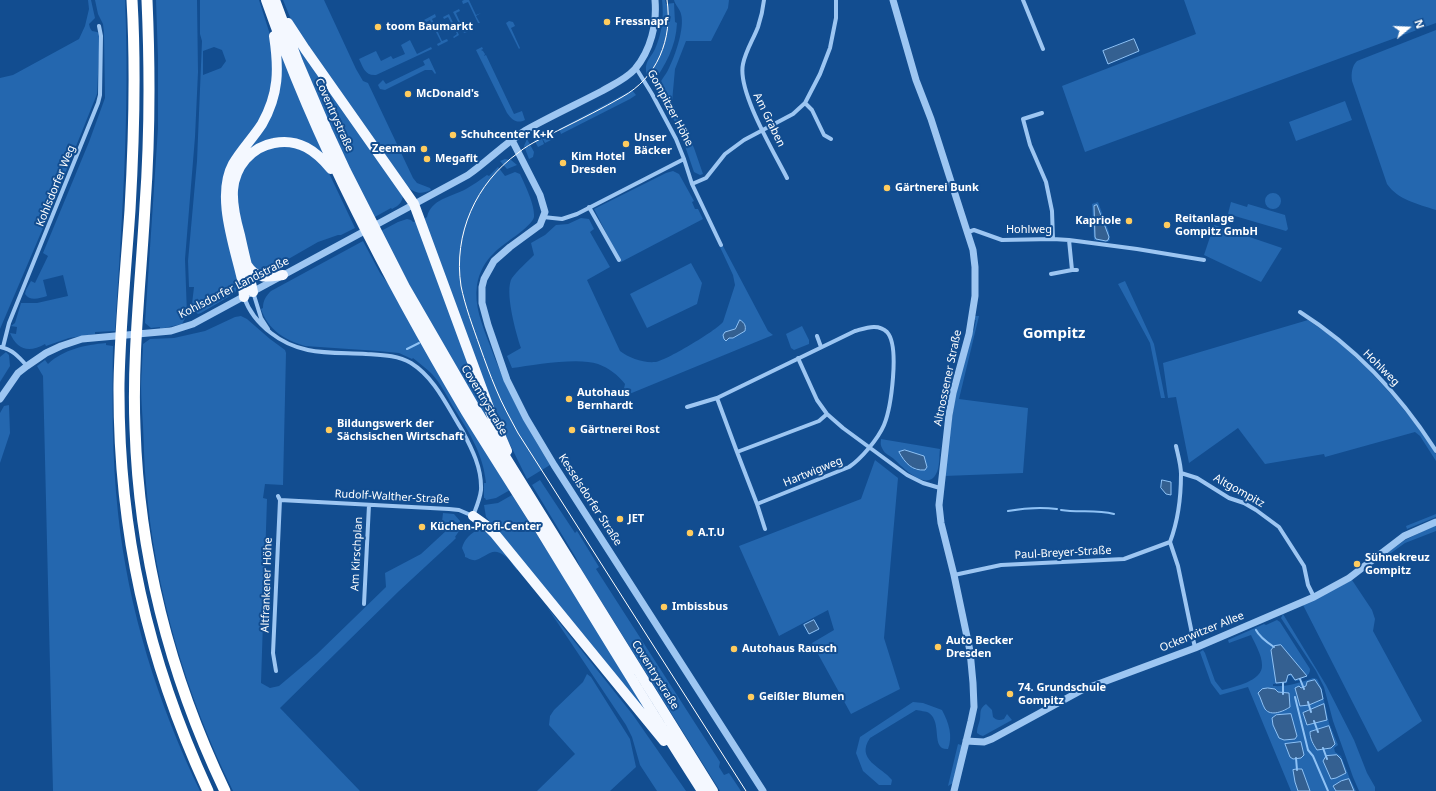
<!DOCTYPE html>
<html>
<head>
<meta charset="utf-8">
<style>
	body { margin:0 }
	#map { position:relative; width:1436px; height:791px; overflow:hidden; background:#124d90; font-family:"Noto Sans",sans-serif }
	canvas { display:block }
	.north { position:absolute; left:1388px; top:8px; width:40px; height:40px; -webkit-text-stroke:3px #124d90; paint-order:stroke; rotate:71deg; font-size:11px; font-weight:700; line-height:16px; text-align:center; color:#fff }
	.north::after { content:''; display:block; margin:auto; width:14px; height:18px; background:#fff; clip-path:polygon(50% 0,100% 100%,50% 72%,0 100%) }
</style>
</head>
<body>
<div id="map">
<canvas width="1436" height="791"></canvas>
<div class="north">N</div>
</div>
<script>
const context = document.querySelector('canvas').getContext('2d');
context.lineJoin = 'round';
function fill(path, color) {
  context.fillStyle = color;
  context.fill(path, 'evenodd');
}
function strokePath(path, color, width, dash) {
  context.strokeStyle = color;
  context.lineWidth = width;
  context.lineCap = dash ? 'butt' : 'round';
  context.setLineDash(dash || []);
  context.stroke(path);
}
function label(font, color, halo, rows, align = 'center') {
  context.font = font + ' "Noto Sans",sans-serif';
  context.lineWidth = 4;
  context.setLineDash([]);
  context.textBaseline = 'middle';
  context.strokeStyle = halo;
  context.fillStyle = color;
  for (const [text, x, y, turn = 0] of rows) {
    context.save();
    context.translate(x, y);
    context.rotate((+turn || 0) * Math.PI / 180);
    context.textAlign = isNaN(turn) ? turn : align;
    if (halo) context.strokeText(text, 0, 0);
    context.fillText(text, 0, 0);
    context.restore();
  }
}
fill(new Path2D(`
	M88,0h3l4,18 -6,6 1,4 2,3 5,1 3,2 -3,60 -51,127 -46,108v-251l13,-3 66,-36 6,-13 4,-17z
	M95,0h30c5,111 -3,221 -10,331l-20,1v2l-26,4 -23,8 -1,-2c-16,9 -28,6 -35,-11l6,1 1,-7 -6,-1 4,-3 6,-20h16l31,-7 -5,-21 -20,5 4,16c-7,2 -17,6 -22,-2l1,-4 5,-9 4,2 13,-27 -5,-3 46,-111 16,-44 -1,-65 -1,-9 -5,-10z
	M156,0h41l1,72 -3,65 -10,122 2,56 -5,9 -22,5v-2l-9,1 -6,-5 13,-195v-70z
	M200,0h59l14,44 2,30 -12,42 -34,47 9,118 -1,7 -2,5 -34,20 -3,1 -6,-5v-5l2,-17h-5l-1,-26 9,-100 5,-120 -2,-7zM214,47l8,3 4,11 -5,7 -18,7v-24z
	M283,0h41l32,69 7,12 5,2 45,95 4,5 13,5 1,2c-11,5 -16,3 -25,-4l-101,-143 -15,-26z
	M464,0h5l7,15 5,-2 -5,3 4,7h-2l-10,-21 -5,2 -1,-3z
	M662,0h3l1,4 8,-1 1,19 2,1c-1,24 -12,43 -25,61 -2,-4 -6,-9 -6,-14 -1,-9 6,-14 9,-21 7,-16 9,-32 7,-49z
	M674,0h55l-1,8 -17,33h-25l-11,28 -3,33 22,46 9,26 -3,1 -6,-3 -9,-26 1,-3 -28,-53c1,-9 7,-13 11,-22 6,-12 16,-40 12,-54 -1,-5 -6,-9 -7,-14z
	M1184,0h252v23l-351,129 -23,-66 134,-52z
	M459,9l1,2 -4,2 8,18 5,-2 1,2 -6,2 -11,-21z
	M435,14l1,3 -4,2 10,22 5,-2 1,2 -10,5 -1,-2 4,-2 -11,-22 -4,2 -2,-2z
	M449,14l10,21 -5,3 -1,-1 4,-3 -9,-17 -4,2 -1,-2z
	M509,21l4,1 2,4 -4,2 9,20 -1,1 -13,-26z
	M1436,30v180c-18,-6 -38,-10 -49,-26l-35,-103c-1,-8 0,-15 5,-20z
	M291,31l112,165c-1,7 -5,10 -11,13l-1,-1 -18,10c-29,-62 -58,-123 -82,-187z
	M410,40l7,14 14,-7 1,2 -56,26c-11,1 -13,-8 -17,-16l17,-8 5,10 10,-5 2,3 12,-5 -4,-9z
	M482,47l1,2 -2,1 2,1 2,3 -1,2 2,-1 28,59 8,-3 3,9c-8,4 -13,0 -18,-7l-31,-63z
	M279,54h2l44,102 -50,-16 -37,27 -6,7 26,-38z
	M429,58l7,15 -1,1 -3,-4h-7l-40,20 -5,-1 -2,-4 5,-5 3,4 39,-19 -2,-4z
	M632,90l4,5 -6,4 -69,35 -2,-5 51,-27z
	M1345,101l7,19 -56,21 -7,-19z
	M539,133l7,1 5,6 -6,3 -4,-7 3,8 -6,3 -6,-11z
	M527,139l7,13 -1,5 -4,2 -5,-13z
	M284,145l25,7 19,19 27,57 -14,7h-3l-20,7 -47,27 -5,1 -8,-1 -2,2 -7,-9 -13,-63 3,-22 12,-18 11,-8z
	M505,159l6,1 6,5 -10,4 -7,-8z
	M498,167l7,9 10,-4 5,2c5,11 15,31 14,43 -2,10 -32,27 -40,36 -9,8 -15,20 -17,32 -3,21 5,39 12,58 16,44 37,83 61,122l-23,14 -31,-63 -72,-197 3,-2c4,-18 24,-20 39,-28 7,-4 14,-9 21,-14l2,1z
	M673,171l6,3 15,27 -2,1 3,7h3l5,10 -82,43 -27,-53 72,-36z
	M1265 201a8 8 0 1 1 16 0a8 8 0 1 1-16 0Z
	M1098,202l11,30 1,8 -2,2 -14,-2 -2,-36z
	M1231,202l16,5 1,-3 37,11 3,14 -2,2 -58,-17z
	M581,218l8,1 5,10 -4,3 20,35 -23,13 33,71c9,7 23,12 35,11 9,0 62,-32 68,-40l12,-37 -2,-10 -13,-28 3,-1 45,85 5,4 -151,62 3,-13c-7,-9 -16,-16 -27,-20 -20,-7 -64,1 -86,4l-5,-12 14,-8c-5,-14 -17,-58 -9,-70 6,-8 15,-16 22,-23l-3,-12 14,-8 11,-10 12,-1z
	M407,219l4,1 2,2 3,-1 82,218 -71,-121 -46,-87 17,-9z
	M1214,225l68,23 -21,34 -57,-27z
	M363,241l17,32 13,17 117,200 -14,8 -10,2 -1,-2h-1v-15h2c-3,-31 -18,-52 -34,-78 -6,-11 -12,-22 -20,-31 -6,-6 -13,-11 -19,-16l-1,1 -13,-6 -21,-2 -73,-5c-20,-6 -37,-16 -44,-37l2,-1c0,-8 3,-12 8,-17z
	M691,263l11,20 -5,21 -50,24 -17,-34z
	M1125,281l29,63 11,54h-4l-11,-55 -32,-59z
	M241,316l6,3 23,20 15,11 1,3 -3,132 -18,-1 -2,14 4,1 -6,184 9,5 9,-2 38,-32 69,-67 -1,-14 36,-19 26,-24 -5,-8 1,-9 11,1 6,7 -1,10 -4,6 1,1 -4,4 -53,49 -119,117 80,83h-127c-47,-96 -78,-200 -87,-307 -2,-19 -2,-39 -3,-58 -1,-19 -3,-39 -1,-58 0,-8 1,-16 1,-24l7,-5 24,-1 31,-7 30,-14z
	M975,316h4l-20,83 69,9 -5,65 -79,3 11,-79 17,-66 2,-1 2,-10h-1z
	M1308,320l26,18 32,29 25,27 28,34 17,26v7l-16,-25 -5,-4 -90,25 -1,-3 -59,10 -27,-36 -49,35 -13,-66 -8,1 -5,-35z
	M802,326l7,14v4l-15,6 -3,-2 -5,-14z
	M106,343v2l7,1c-1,56 -1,111 5,167 10,96 40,191 82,278h-147l-10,-415 -6,-10 8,-6 3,4c16,-15 37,-19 58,-21z
	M6,352l3,3 1,11 -10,16v-25z
	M9,405l1,28 -10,30v-50l4,-7z
	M881,439l59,10c-1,7 0,19 -4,25 -9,18 -34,-7 -41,-14 -5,-5 -10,-5 -13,-12 -2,-4 -1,-6 -1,-9zM905,450l19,6 1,14h-10z
	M875,460l23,18 -14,160 16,51 -49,25 -39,-71 22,-13 -6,-20 -49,26 -40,-90 122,-47z
	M540,480l35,53 2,-2 22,36 -3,2 124,193 -1,5 5,8 5,-2 12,18h-21l-139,-222 -5,-11 -44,-73z
	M512,495l146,232 -172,-210 -2,-12 14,-2z
	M1436,514v3l-29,12 -1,-3z
	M1436,525v6l-31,12 -21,15 -3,4 -1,-4 25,-18z
	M479,530h4l4,3 3,-1 30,36 -3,2c-4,-4 -7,-11 -12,-14 -13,-10 -17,0 -29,4 -4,1 -8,-2 -11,-3v-2l-3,-7c2,-8 9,-16 17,-18z
	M1352,580l20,30 3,9 -2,12 49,90 -44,31 -75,-147z
	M547,607l86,108 53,76h-29l-17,-26 -8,-28 -6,-12z
	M1283,614l43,71 28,55 13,33 8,14v4h-16l-6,-14 -20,-56 -9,-34 -8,-16 -35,-53z
	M1277,620l3,2 30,47c0,8 -7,8 -13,12h-2l-4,-5h-3l-1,7 -14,1v2c14,1 26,-3 40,-8l4,1 4,8 8,36 9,22 -4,3 1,4 6,4 9,23 6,12h-2l-5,-12 -16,7 3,5h-26l-8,-22 -7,13 3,9h-7l-43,-104 -28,8 -9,-12 -11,-31 3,-2 2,3 10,28 7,9c12,-3 41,-9 40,-25 0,-10 -7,-21 -11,-30l-22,8 -1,-3 36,-16 2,1zM1281,645l10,29 -3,1 -2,7 -10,1zM1306,686l17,13 -14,6h-9l-5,-17 6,1zM1275,689l3,3h5l-18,17 -6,-16zM1301,742v16l-16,-14z
	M587,674l4,3 39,62 6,28 -26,24h-73l38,-37 -26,-29 1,-9 4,-6 29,-28z
	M913,702l10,1 19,7c7,13 11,26 6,39 -18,1 -5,-26 -19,-36 -3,-2 -9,-2 -13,-3l-46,28c-15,22 12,29 22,42l-1,5h-12l-16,-14 -7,-18 4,-16z
	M986,704l6,6 1,7c3,3 6,4 11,2l3,-5 5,6 -29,16 -3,-1 -3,-2c0,-6 2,-9 3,-14 1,-7 -1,-10 6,-15z
	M958,744l3,1v3l-8,35 -5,3z`), '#2467af');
const water = new Path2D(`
	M1134,39l5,12 -31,13 -5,-13z
	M1097,205l12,32 -1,3 -2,1 -10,-2 -1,-2 -1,-31z
	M740,320c5,3 6,6 5,11l-12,7h-4l-3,3 -2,-2 -1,-4 2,-3 10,-3z
	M905,450l19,6 3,11 -2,3c-13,1 -20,-7 -26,-18z
	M1162,480l9,2v13l-5,-1 -5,-6z
	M814,620l5,9 -10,5 -5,-9z
	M1281,645l26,31 -12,4 -4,-6 -3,1 -2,7 -10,1 -5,-33 3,-4z
	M1315,680l6,9 2,10 -14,6 -9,1 -5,-18 4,-2 2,2 5,-2 1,-4z
	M1268,688l7,1 3,3 11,1 1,14c-6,4 -19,10 -25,2 -3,-5 -4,-11 -7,-16l4,-4z
	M1324,704l3,16 -20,5 -4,-12z
	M1291,714l6,22 -2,3 -11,1 -5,-2 -6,-13 -1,-7 4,-3z
	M1329,726l6,18 -4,4 -14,2c-4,-6 -7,-11 -7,-18z
	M1301,742l3,13 -3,3 -8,1 -3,-2 -5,-13z
	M1337,755l4,4 5,14 -10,5 -5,1 -8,-18 3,-5z
	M1297,769h5l8,22h-12l-3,-9 -2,-12z
	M1349,779l5,12h-18l-3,-5 8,-5z`);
fill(water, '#346091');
strokePath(water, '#8fc2f5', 1);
strokePath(new Path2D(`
	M407,349l12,-6
	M1061,510c18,3 34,-1 53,4
	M1008,511c17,-3 32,-4 49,-2
	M1256,630c3,6 12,13 18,17
	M1300,679l4,10
	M1283,683v11
	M1295,697l13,53 5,6 15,35
	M1308,702l3,10
	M1314,721l4,11
	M1323,748l4,11
	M1296,758l1,12`), '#8fc2f5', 2);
strokePath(new Path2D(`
	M764,0c-1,9 -3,18 -6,27 -5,13 -12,23 -15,37 -6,27 31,88 44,114
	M1023,0l20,49
	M636,68l16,26 24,45 8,20 8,25 29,61
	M805,103l7,7 12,25 7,4
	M1042,113l-19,6 7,26 16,37 6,29 1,28
	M692,184l14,-6 19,-24 19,-14 49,-26 12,-11 15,-29 10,-26 6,-30v-18
	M589,207l30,53
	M543,217l19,2 15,-5 107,-55
	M968,232l6,-2 28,10 51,-1 16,1 68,9 67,11
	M1069,240l3,30h5
	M1051,274l21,-4
	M253,292l8,26 7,11
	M244,297c5,15 14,26 27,36 29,23 60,19 95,21 16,1 31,1 45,9 24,15 36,43 51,67 10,19 20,38 19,60 -1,9 -5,18 -8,26l-14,-6 -10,-1 -169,-9
	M1300,312c55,35 101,84 136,139
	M817,336l4,11
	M0,347c12,2 19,10 27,19
	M3,347l6,-24 89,-220 2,-8 1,-59 -2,-10
	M798,358l19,42 10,14 16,14 64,47 16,8 17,5
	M687,407l30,-9
	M1176,446c2,9 5,19 5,28 0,22 -3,47 -11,68l8,24 17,82
	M737,452l20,52 92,-37c12,-8 29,-28 35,-42 7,-17 16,-79 3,-93 -9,-9 -21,-4 -32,-1l-138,67 20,54 82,-31 8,-7
	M1181,473l16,5 32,20 15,5 12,7 23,17 25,39 4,19 6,12
	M757,504l8,25
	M954,575l47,-10 123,-6 46,-17
	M364,604l5,-99
	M276,671l-3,-18 7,-153 -2,-4`), '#9dc6f2', 4);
strokePath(new Path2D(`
	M893,0l23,80 15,39 42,131 2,17v29l-6,38 -16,59 -4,22 -10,90 2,18 13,52 16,76 3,32 1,24 -3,14 -17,70
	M512,140l28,55 5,17 -5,13 -30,22 -16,14 -10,18 -2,8v16l6,22 19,55 19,38 28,47 209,326
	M0,399l18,-26 9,-7 19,-13 15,-7 21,-7 89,-8 22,-7 275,-149c20,-14 37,-32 58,-45 25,-14 51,-26 76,-39 12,-7 24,-12 33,-22 16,-19 22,-45 20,-69
	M966,741l18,1 8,-3 90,-49 113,-42 119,-51 35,-19 55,-42 32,-14`), '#9dc6f2', 7);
strokePath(new Path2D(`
	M266,0c51,145 122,280 200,412 24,39 49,78 73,116 54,88 107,176 163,263
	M275,0l23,62 29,68 19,41 59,116 70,121 238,383
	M288,23l17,26 109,155 78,212 15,35
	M247,265c10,15 20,12 36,10
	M253,292c-4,-19 -9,-38 -13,-57 -4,-14 -8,-30 -7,-45 2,-23 18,-43 41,-47 25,-5 42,8 57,26
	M244,297l-1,-13c-7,-34 -28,-87 -10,-120 8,-14 20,-26 29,-40 17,-30 17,-55 12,-88
	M473,516l14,10 8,8 169,207`), '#f4f8ff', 10);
strokePath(new Path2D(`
	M132,0c4,70 2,140 -2,210 -4,58 -10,116 -11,174 -1,146 28,275 89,407
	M147,0c3,69 3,137 -2,206 -4,74 -13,148 -10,222 4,128 35,248 90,363`), '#fff', 11);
strokePath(new Path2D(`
	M667,0c6,39 -10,78 -45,97 -19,11 -39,21 -59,31 -15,8 -32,14 -45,25 -42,30 -65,81 -57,133 4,20 12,41 19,61 5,14 10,28 16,42 6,15 14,29 22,44l228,358`), '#fff', 1);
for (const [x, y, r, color] of [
	[607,22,4,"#ffcc5e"],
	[378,27,4,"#ffcc5e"],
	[408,94,4,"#ffcc5e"],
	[453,135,4,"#ffcc5e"],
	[626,144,4,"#ffcc5e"],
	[424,149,4,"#ffcc5e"],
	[427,159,4,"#ffcc5e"],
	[563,163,4,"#ffcc5e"],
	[887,188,4,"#ffcc5e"],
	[1129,221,4,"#ffcc5e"],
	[1167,225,4,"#ffcc5e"],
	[569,399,4,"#ffcc5e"],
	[329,430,4,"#ffcc5e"],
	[572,430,4,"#ffcc5e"],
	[620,519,4,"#ffcc5e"],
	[422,527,4,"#ffcc5e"],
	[690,533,4,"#ffcc5e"],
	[1357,564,4,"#ffcc5e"],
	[664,607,4,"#ffcc5e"],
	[938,647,4,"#ffcc5e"],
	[734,649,4,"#ffcc5e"],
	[1010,694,4,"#ffcc5e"],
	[751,697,4,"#ffcc5e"]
]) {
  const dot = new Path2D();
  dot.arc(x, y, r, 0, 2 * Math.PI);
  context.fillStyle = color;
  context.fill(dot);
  strokePath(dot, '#124d90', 1.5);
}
label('bold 11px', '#fff', '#124d90', [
	["Fressnapf",615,22],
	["toom Baumarkt",386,27],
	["McDonald's",416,94],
	["Schuhcenter K+K",461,135],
	["Unser",634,138],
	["Bäcker",634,151],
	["Zeeman",416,149,"right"],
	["Kim Hotel",571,157],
	["Dresden",571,170],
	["Megafit",435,159],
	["Gärtnerei Bunk",895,188],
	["Reitanlage",1175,219],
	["Gompitz GmbH",1175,232],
	["Kapriole",1121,221,"right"],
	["Autohaus",577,393],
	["Bernhardt",577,406],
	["Bildungswerk der",337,424],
	["Sächsischen Wirtschaft",337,437],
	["Gärtnerei Rost",580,430],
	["JET",628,519],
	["Küchen-Profi-Center",430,527],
	["A.T.U",698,533],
	["Sühnekreuz",1365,558],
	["Gompitz",1365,571],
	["Imbissbus",672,607],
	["Auto Becker",946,641],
	["Dresden",946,654],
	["Autohaus Rausch",742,649],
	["74. Grundschule",1018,688],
	["Gompitz",1018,701],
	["Geißler Blumen",759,697]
], 'left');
label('11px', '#fff', '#124d90', [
	["Gompitzer Höhe",670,108,62],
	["Coventrystraße",334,115,66],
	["Am Graben",769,120,64],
	["Kohlsdorfer Weg",56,186,-68],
	["Hohlweg",1029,230],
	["Kohlsdorfer Landstraße",234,288,-27],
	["Hohlweg",1381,368,45],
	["Altnossener Straße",948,378,-78],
	["Coventrystraße",484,400,59],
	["Hartwigweg",813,472,-22],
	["Altgompitz",1239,491,29],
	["Rudolf-Walther-Straße",392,497,3],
	["Kesselsdorfer Straße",590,500,57],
	["Paul-Breyer-Straße",1063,553,-3],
	["Am Kirschplan",357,554,-87],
	["Altfrankener Höhe",267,585,-88],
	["Ockerwitzer Allee",1202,632,-22],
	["Coventrystraße",655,675,58]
]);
label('bold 15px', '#fff', '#124d90', [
	["Gompitz",1054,334]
]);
</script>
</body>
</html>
